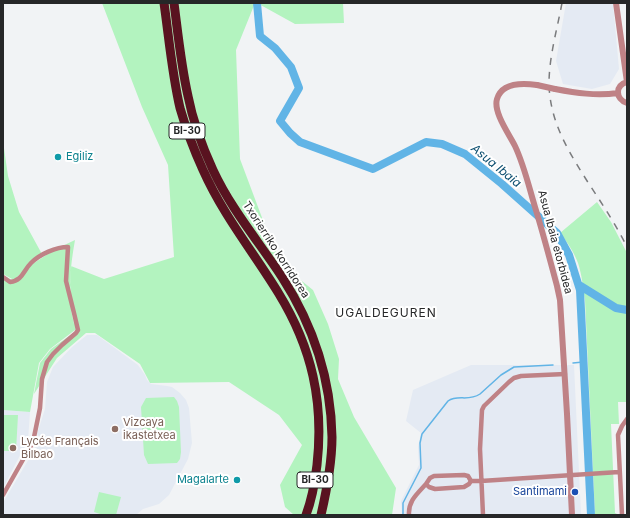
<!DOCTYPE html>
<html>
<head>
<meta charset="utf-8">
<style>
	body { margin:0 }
	#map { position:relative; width:630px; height:518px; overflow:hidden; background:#f1f3f5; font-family:Inter,sans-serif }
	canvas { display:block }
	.frame { position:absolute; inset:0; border:4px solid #262728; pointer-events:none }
</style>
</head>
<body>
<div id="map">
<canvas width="630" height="518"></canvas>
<div class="frame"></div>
</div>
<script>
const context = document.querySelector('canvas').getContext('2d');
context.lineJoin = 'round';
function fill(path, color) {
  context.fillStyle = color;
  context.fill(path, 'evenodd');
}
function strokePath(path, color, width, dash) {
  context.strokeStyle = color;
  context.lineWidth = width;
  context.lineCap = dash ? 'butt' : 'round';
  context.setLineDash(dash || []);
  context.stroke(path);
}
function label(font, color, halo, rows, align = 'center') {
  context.font = font + ' Inter,sans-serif';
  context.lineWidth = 4;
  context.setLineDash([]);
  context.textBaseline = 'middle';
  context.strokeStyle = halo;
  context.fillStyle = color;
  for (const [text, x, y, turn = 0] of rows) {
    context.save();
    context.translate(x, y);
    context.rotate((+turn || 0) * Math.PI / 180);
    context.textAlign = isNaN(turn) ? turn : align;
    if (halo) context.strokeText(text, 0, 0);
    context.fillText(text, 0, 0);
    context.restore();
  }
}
fill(new Path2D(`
	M566,3h47l6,66 -9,15 -18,5 -29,-5 -7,-23z
	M87,335h10l41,30 7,10 2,5 4,4 16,2 5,1 8,6 6,7 3,8 3,35 -4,16 -19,36 -10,9 -16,5 -7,6h-132l-1,-1v-11l1,-2 29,-49 7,-15 -3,-3 8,-25 2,-27 6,-15 19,-20z
	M471,365h103l7,150h-179l-1,-14 18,-36 -1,-18 3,-14 -15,-12 7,-31z
	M3,410l27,2 -2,28 -25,48z`), '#e4eaf3');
fill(new Path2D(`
	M102,3h153l-19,47 4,109 27,72 15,34 31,25 15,34 11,35 -1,20 16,38 42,71 -4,27h-98l-9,-8 -5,-22 22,-40 -23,-30 -50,-33 -79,1 -10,-19 -45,-31h-9l-29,25 -23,36 6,-31 11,-14 25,-18 -1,-1 -25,19 -11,14 -9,49 -27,-2v-135l11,6 17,-16 23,-15 21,-10c-5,28 -8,56 -1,84l-4,-39 1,-19 33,13 70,-22 -6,-92 -26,-58z
	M257,3h86l1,20 -49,1z
	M3,141l5,35 11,36 24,44 -13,9 -16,15 -11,-6z
	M597,202l14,20 16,31v149h-9l1,22h-8l4,89 4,2h-24l-10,-215c-2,-12 -3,-25 -7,-37 -4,-11 -11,-21 -18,-30z
	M174,397l3,4 2,6 2,45 -1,7 -3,4 -29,1 -4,-9 -3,-48 5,-9z
	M3,415h15l-2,36h-13z
	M99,492l22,5 -5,18h-13l-9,-3z`), '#b3f3bf');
strokePath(new Path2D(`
	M573,363l10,-1
	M403,515v-12l18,-35 -1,-25 2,-9 26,-33c10,-7 20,1 32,-7l21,-19 13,-8 39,-2`), '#61b4e6', 1.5);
strokePath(new Path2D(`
	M257,3l3,33 15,12 16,19 8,21 -19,33 10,12 10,9 73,27 53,-27 16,2 23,10 37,30 55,49 12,22 11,35 11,225
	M579,285l37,23 11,2`), '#61b4e6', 8);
strokePath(new Path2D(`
	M3,277l7,5c13,-2 13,-11 21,-19 9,-9 25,-16 37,-16l-2,34 8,32 4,17 -2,3 -14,12 -9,9 -6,8 -5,17 -2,29 -7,34 -30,53
	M471,481l-2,3 -5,3 -29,2 -6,-2 -3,-3 4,-6 4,-2 30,-1 4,1 3,5h10l138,-9
	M409,515c-1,-14 8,-21 17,-31
	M483,515l-3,-66 2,-39 2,-4 25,-24 5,-4 7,-2 44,-2
	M622,515l-4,-80 4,-9 5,-7`), '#bf8286', 4.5);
strokePath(new Path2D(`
	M616,3l11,79
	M627,82c-12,3 -12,17 0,21
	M537,85c-14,-2 -35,-3 -40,14 -4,13 12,35 18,47 9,19 14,41 20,61 8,26 15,53 22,79l3,14 7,114 5,101
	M555,89c21,4 41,7 63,4`), '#bf8286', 6);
strokePath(new Path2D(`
	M164,3c5,35 8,71 16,105 6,21 14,42 23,62 20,45 51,83 76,124 33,54 45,108 38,171 -2,17 -5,34 -11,50
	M174,3c4,31 7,62 14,93 5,26 14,50 25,74 18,39 46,72 69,107 31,48 49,103 50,160 0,26 -5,52 -11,78`), '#591320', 9);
strokePath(new Path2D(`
	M562,3c-5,27 -13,54 -13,81 1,39 20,68 40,100 14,21 27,41 38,63`), '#7a7b7d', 1.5, [7, 7]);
strokePath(new Path2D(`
	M537,85l18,4`), '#bf8286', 6);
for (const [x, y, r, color] of [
	[58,157,4,"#0f9aa8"],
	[115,429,4,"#8d6e63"],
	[13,448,4,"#8d6e63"],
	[237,480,4,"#0f9aa8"],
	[575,492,4,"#1a4fb4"]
]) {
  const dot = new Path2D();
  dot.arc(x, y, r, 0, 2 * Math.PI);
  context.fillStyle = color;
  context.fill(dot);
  strokePath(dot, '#fff', 1.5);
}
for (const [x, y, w] of [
	[187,131,36],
	[315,480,36]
]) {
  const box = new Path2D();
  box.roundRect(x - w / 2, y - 8, w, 16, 3);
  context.fillStyle = '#fff';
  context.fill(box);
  strokePath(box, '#262728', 1);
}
label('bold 10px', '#262728', null, [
	["BI-30",187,131],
	["BI-30",315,480]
]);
label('11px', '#0d838f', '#fff', [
	["Egiliz",66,157],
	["Magalarte",229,480,"right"]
], 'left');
label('11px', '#262728', '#fff', [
	["Asua Ibaia etorbidea",555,242,75],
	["Txorierriko korridorea",276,250,57]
]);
label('11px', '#785e54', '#fff', [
	["Vizcaya",123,423],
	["ikastetxea",123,436],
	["Lycée Français",21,442],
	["Bilbao",21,455]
], 'left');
label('11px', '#164399', '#fff', [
	["Santimami",567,492]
], 'right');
label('italic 12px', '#0e5071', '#fff', [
	["Asua Ibaia",496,166,39]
]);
context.letterSpacing = '1px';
label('12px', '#262728', '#fff', [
	["UGALDEGUREN",386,313]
]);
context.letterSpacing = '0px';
</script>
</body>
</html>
